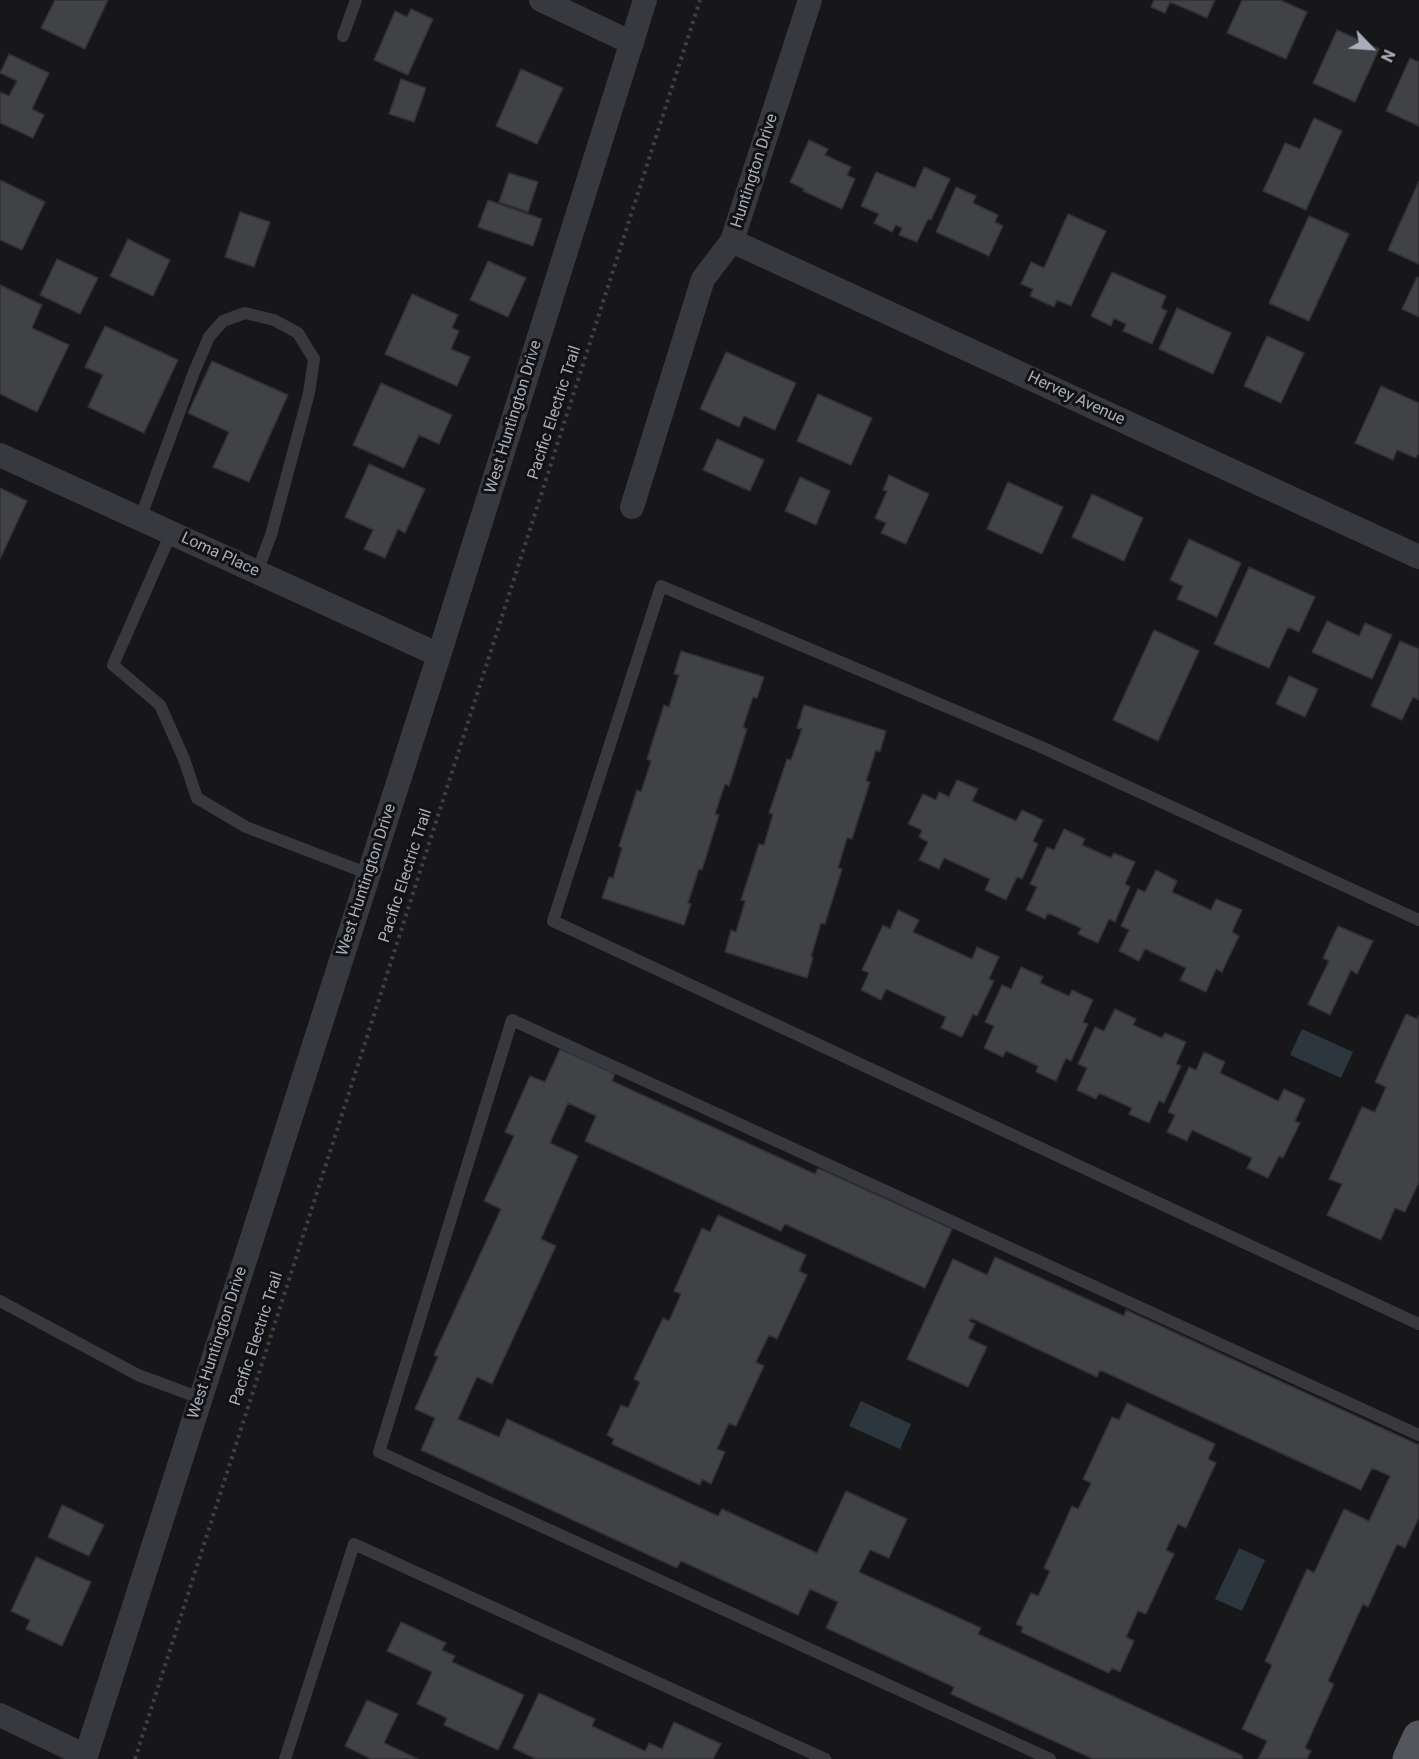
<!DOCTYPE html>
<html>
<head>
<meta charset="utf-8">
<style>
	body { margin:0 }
	#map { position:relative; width:1419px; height:1759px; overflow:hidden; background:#171719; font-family:Roboto,sans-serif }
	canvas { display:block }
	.north { position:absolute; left:1341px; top:18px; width:60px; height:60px; -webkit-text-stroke:4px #121214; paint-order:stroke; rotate:115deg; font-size:16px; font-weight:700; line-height:24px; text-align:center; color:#a9aeba }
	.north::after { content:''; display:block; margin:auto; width:21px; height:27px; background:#a9aeba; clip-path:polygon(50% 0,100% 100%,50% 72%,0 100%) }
</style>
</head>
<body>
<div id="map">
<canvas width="1419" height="1759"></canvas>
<div class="north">N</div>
</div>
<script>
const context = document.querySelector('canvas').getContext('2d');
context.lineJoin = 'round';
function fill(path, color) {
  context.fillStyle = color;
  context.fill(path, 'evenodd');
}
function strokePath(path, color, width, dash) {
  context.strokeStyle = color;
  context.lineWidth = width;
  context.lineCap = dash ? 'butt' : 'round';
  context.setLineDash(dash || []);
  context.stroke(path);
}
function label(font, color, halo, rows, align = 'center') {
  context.font = font + ' Roboto,sans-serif';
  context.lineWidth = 6;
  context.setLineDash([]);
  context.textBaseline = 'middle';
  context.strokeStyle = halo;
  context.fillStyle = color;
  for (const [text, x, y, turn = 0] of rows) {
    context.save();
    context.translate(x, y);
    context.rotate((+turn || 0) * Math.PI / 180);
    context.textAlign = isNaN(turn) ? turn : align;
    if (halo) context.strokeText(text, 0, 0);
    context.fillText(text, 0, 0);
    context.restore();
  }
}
fill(new Path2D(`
	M1302,1029l51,23 -12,26 -51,-23z
	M861,1401l50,23 -11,25 -51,-23z
	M1239,1548l26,12 -23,51 -27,-12z`), '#2c363e');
const building = new Path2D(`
	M55,0h53l-23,49 -44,-21z
	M1154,0h61l-8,18 -37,-16 -5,11 -14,-6z
	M1242,0h38l27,12 -21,47 -59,-26z
	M411,9l22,10 -25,56 -34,-15 21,-49 12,6z
	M1337,30l42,19 -24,53 -42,-19z
	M9,54l40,19 -17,36 12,6 -11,23 -33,-15v-31l9,4 8,-15 -17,-8z
	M1410,58l9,4v64l-33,-15z
	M521,69l42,19 -26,56 -41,-18z
	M401,79l25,9 -12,34 -25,-8z
	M1314,118l28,13 -36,79 -43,-19 22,-48 15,6z
	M809,140l19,9 -3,6 26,12 -4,8 8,4 -13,30 -39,-18 1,-2 -14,-7z
	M924,167l26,12 -19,41 -3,-1 -11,23 -18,-7 3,-7 -6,-3 -4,7 -18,-9 5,-9 -18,-8 15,-34 39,16z
	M509,173l29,9 -10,30 -29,-10z
	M0,180l45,22 -23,48 -22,-10z
	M1419,181v83l-31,-14z
	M956,187l20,9 -3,7 25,12 -3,7 8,4 -14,30 -53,-24z
	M488,200l54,19 -9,27 -55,-19z
	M240,212l30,10 -16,45 -29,-10z
	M1068,214l38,17 -35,75 -14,-6 -3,7 -24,-11 3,-7 -12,-5 10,-22 13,6z
	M1309,216l40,18 -40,87 -40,-18z
	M128,239l42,21 -17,36 -43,-20z
	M57,259l41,19 -18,36 -40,-19z
	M488,261l38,17 -18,39 -38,-17z
	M1112,272l54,24 -5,12 6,3 -15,33 -29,-13 3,-7 -12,-6 -3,8 -20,-10z
	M1417,277l2,1v39l-17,-8z
	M0,285l42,20 -10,23 37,17 -32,67 -37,-18z
	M412,294l46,21 -6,13 7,3 -8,18 19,8 -13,29 -72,-32z
	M1177,308l54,25 -18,41 -54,-25z
	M105,326l73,34 -34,73 -56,-26 15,-32 -18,-8z
	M1267,336l37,17 -23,50 -37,-17z
	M726,352l70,31 -21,47 -31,-14 -5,11 -39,-18z
	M212,361l76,34 -39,87 -36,-15 16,-35 -41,-19z
	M381,383l71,32 -13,29 -20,-9 -15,33 -51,-23z
	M1381,386l38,17v49l-3,6 -19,-8 -4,10 -38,-17z
	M818,394l54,24 -21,47 -54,-24z
	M717,439l47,21 -14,31 -47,-21z
	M369,464l56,25 -20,44 -7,-4 -13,29 -21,-9 9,-19 -28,-13z
	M889,475l40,19 -23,50 -25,-11 5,-10 -11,-5 12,-27 -4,-1z
	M800,477l30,14 -14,34 -31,-14z
	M1008,482l55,25 -21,47 -55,-25z
	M0,488l27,13 -27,58z
	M1092,494l51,24 -19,43 -52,-24z
	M1189,539l52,24 -24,54 -40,-18 6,-13 -13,-6z
	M1249,567l66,30 -16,35 -11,-5 -19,41 -55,-24z
	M1327,621l32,15 6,-13 27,12 -20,44 -60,-27z
	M1154,630l45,21 -41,90 -45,-21z
	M1400,641l19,8v51l-6,-3 -11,23 -31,-14z
	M681,651l83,26 -7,21 -4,-1 -10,30 4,2 -18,57 -4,-2 -10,30 4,1 -17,55 -3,-1 -11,34 3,1 -7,21 -82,-27 7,-21 4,1 9,-30 -3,-2 18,-56 4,2 10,-31 -4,-2 17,-54 5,2 10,-32 -5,-1z
	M1289,676l29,13 -13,28 -29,-13z
	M804,705l82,26 -6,21 -4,-2 -10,31 4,1 -18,57 -5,-1 -9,30 4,1 -17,55 -4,-1 -10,34h2l-6,21 -82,-26 6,-22 5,2 9,-31 -4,-1 18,-56 5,1 9,-31 -4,-1 18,-54 4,1 11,-31 -5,-1z
	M957,780l21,9 -6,12 44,20 6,-11 21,10 -10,21 5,3 -16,35 -5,-2 -11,23 -21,-10 5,-11 -46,-21 -5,11 -20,-9 9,-18 -9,-5 3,-7 -14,-6 15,-30 13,6 3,-8 10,5z
	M1064,829l21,10 -3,6 29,13 3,-5 21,9 -10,22 5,3 -15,35 -6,-3 -11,24 -20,-9 3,-6 -33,-15 -3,6 -19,-9 11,-23 -7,-3 17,-37 7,3z
	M1156,870l21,11 -5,11 39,18 5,-11 26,11 -10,22 7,4 -17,36 -6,-3 -10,23 -26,-12 6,-12 -41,-19 -6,12 -20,-10 10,-21 -8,-4 17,-37 7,3z
	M898,910l21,10 -6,12 59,27 5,-12 22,10 -10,22 5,2 -17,35 -4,-2 -11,23 -21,-9 5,-11 -60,-28 -5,11 -20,-10 8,-17 -7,-3 21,-45 7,4z
	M1338,926l35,15 -16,33 -6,-4 -21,45 -22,-11 21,-43 -6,-3z
	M1021,967l22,10 -3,6 29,13 3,-6 21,10 -10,22 5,2 -17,37 -5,-3 -10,23 -20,-9 2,-6 -32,-15 -3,6 -19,-9 10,-22 -9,-4 17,-37 9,4z
	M1115,1009l21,10 -3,6 29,13 3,-5 21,9 -10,22 5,2 -17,37 -5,-2 -10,22 -20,-9 3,-6 -33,-15 -3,6 -19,-9 10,-22 -9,-4 17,-37 9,4z
	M1406,1014l11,5 2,-4v167l-14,30 -10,-4 -14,32 -54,-25 15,-31 -13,-5 33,-72 13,5 11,-25 -11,-5z
	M560,1049l55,25 -3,7 203,93 3,-6 134,61 -27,59 -140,-64 -4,7 -196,-90 11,-25 -28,-13 -18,40 28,13 -37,83 15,7 -64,138 -15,-7 -19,42 41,18 8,-18 211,97 4,-7 95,44 29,-62 61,28 -18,39 -19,-8 -11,22 122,56 -3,6 265,122 -1,3h-149l-142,-65 3,-7 -128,-59 12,-26 -28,-13 -12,26 -117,-54 -4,7 -256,-118 14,-32 -20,-9 23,-52 -4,-2 67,-146 -17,-8 30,-65 -9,-4 25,-56 15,6z
	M1204,1052l21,10 -5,11 58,28 6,-12 21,10 -10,22 5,2 -17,35 -4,-2 -11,22 -21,-10 5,-10 -60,-28 -5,11 -20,-9 8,-17 -7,-3 21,-45 7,3z
	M718,1215l88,40 -7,16 8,4 -30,64 -8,-4 -13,27 8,4 -28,60 -7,-3 -12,26 8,3 -14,32 -9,-5 -2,6 -88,-41 2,-5 -7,-4 14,-30 7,3 12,-26 -6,-3 29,-61 6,3 12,-27 -7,-3 28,-63 8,4z
	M995,1257l129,59 2,-6 293,135v72l-14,31 -8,-4 -29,63 -5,-3 -35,77 6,3 -29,64 6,3 -4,8h-49l9,-18 -25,-12 30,-64 -7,-4 42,-92 7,4 30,-64 25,12 21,-45 -18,-8 -11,22 -261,-120 -3,7 -126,-59 -2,3 6,3 -7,14 19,9 -19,40 -61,-28 46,-100 34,16z
	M1127,1403l88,41 -7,15 8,4 -30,65 -8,-4 -12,26 8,4 -28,60 -8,-3 -12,26 8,4 -14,31 -8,-4 -3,5 -88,-41 2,-5 -7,-3 15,-31 7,3 12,-25 -6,-3 28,-62 6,3 13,-26 -8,-4 29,-62 7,3z
	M62,1505l42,20 -15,31 -41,-19z
	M36,1557l55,25 -29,64 -36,-17 4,-9 -19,-9z
	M401,1622l45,21 -4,7 13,6 -3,6 72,33 -26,55 -54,-25 3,-7 -30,-14 15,-32 -45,-21z
	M539,1693l56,26 -3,7 53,25 4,-8 13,6 12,-27 47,22 -8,15h-177l-23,-11z
	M367,1700l31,14 -14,29 34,16h-47l-26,-13z`);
fill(building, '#414246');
strokePath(building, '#313135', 1.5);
strokePath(new Path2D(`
	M135,1759l565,-1759`), '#3e4045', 4, [3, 4.5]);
strokePath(new Path2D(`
	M343,36l13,-36
	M140,519l54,-147 15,-35 14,-16 22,-8 29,7 24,13 16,26 -5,34 -38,142 -14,37
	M171,533l-58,132 47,40 24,54 13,39 49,29 123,47
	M1419,920l-380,-174 -378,-160 -108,335 866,403
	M0,1301l138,74 62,23
	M285,1759l69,-215 471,215
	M1050,1759l-671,-307 133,-432 907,415`), '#38393e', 12);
strokePath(new Path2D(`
	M541,0l91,43
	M732,241l687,316
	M0,455l439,200
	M632,507l71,-228 29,-38 78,-241
	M0,1715l86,41
	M85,1759l354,-1104 206,-655`), '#38393e', 24);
strokePath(new Path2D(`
	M1409,1759l10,-22`), '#54565d', 33);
label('16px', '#a9aeba', '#121214', [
	["Huntington Drive",755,171,-72],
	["Hervey Avenue",1076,399,25],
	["Pacific Electric Trail",555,413,-72],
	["West Huntington Drive",514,417,-73],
	["Loma Place",220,555,25],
	["Pacific Electric Trail",406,876,-72],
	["West Huntington Drive",367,880,-72],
	["Pacific Electric Trail",257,1339,-72],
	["West Huntington Drive",218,1343,-72]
]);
</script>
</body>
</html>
